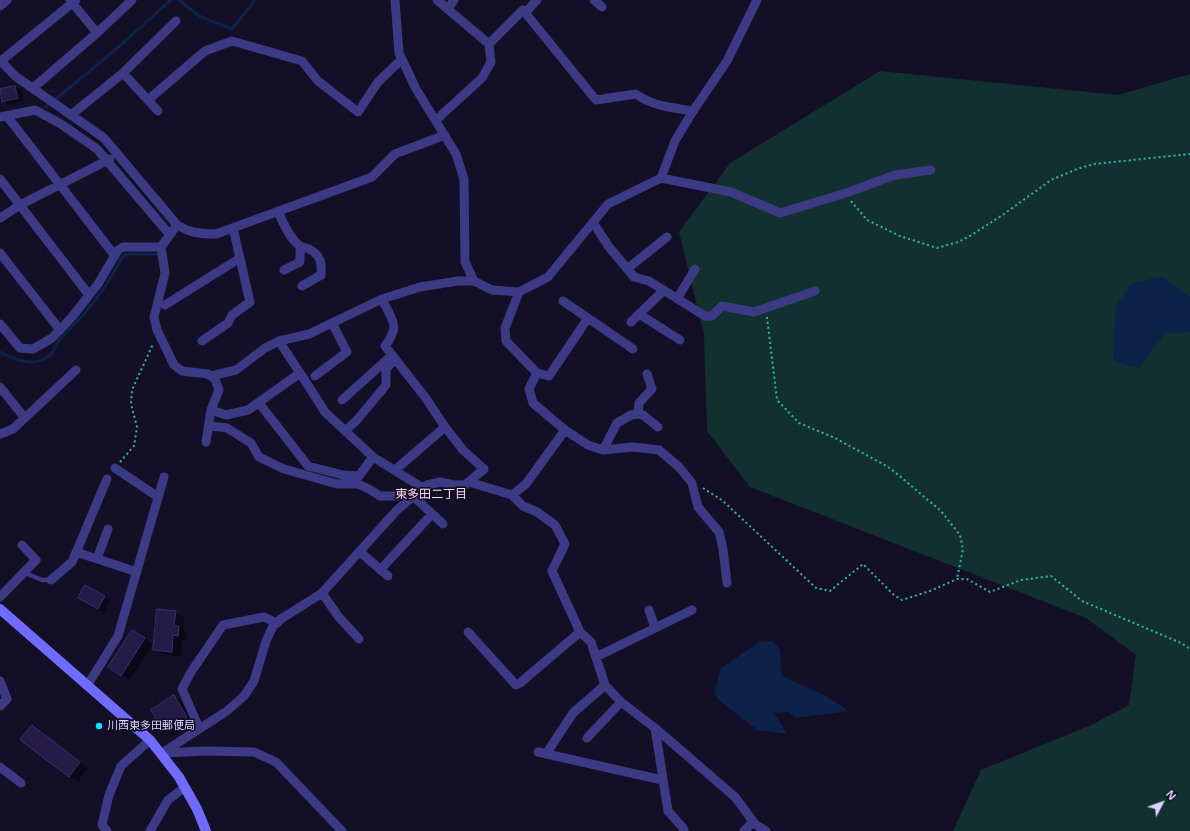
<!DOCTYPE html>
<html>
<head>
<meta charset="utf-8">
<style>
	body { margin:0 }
	#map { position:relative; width:1190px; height:831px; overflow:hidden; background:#130f26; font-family:"Noto Sans",sans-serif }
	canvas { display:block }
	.north { position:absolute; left:1142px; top:783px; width:40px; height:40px; -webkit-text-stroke:3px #130f26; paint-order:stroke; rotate:49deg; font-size:11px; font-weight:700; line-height:16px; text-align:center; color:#d9d4ff }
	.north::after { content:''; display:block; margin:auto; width:14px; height:18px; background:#d9d4ff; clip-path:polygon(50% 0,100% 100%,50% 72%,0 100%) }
</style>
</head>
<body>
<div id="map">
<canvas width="1190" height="831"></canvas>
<div class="north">N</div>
</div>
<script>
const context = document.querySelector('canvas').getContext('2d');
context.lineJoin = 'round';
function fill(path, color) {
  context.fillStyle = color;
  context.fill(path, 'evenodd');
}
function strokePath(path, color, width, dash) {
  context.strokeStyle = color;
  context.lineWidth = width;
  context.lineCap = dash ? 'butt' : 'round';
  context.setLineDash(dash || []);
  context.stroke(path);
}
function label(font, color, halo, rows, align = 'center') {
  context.font = font + ' "Noto Sans","Noto Sans JP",sans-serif';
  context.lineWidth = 3.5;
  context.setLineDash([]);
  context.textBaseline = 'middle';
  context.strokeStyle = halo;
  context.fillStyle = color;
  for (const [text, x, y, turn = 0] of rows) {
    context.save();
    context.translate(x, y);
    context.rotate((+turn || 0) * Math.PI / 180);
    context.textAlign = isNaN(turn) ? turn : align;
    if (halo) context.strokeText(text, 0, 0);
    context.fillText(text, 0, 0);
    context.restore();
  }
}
fill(new Path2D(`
	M880,71l238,24 72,-21v757h-237l28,-61 110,-45 38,-20 7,-50 -50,-37 -336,-131 -43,-56 -3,-97 -25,-102 51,-69z`), '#12302f');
fill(new Path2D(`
	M1162,276l28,21v35l-25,1 -26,35 -26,-7 3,-55 15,-22z
	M773,641l7,9 2,26 44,20 23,15 -54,7 -7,-6 -14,1 13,21 -30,-4 -36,-28 -7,-8 7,-26 38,-26z`), '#0c2248');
fill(new Path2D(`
	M15,87l6,3 2,11 -14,4 -6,-4 -3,-11z
	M85,587l25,13 -6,12 -25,-14z
	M175,612l9,5 -1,13 4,2v8h-5l-1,16 -18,-2 -9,-5z
	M141,636l12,8 -23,36 -21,-13z
	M174,697l9,5 12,20 -21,14 -18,-9 1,-9z
	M32,726l56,42 -10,13 -9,-5z`), '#0007');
strokePath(new Path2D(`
	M179,0l20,16 33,13 23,-29
	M46,107l68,-56 57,-51
	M0,352c13,7 29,14 44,7 10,-4 10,-12 16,-20 7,-9 16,-16 23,-24 16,-18 29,-38 40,-59l7,-2h29`), '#0c2248', 3);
const building = new Path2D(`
	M15,86l3,12 -16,4 -2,-13z
	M85,585l20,11 -7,13 -20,-11z
	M157,609l19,2 -2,15h5l-1,10 -5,-1 -1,17 -19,-2z
	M132,630l13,8 -24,38 -13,-9z
	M174,695l13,22 -23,14 -4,-6 -4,3 -5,-7 5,-3 -5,-8z
	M32,725l48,37 -11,15 -49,-37z`);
fill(building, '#241b47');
strokePath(building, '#3b2d73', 1);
strokePath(new Path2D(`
	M851,201l16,19 33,16 37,12 21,-6 12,-6 34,-22 47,-34 26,-11 17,-5 96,-10
	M767,317l10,83 22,23 36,15 55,30 51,43 19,24 3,14 -6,30
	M120,462l14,-16 3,-19 -6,-23 1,-14 21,-46
	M703,488l20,13 93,87 14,3 33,-27 31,31 8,5 28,-9 27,-12h10l23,13 31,-12 30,-4 31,25 99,42 9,6`), '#2fb8b0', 2, [2, 3]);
strokePath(new Path2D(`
	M23,572l19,8h9`), '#3d3a85', 4.5);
strokePath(new Path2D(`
	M70,0l27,33
	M437,0l52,44
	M594,0l8,7
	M0,6l7,-6
	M448,9l6,-9
	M526,12l11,-12
	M0,60l15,16 89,62 73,87c13,8 24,9 39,9l156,-57 23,-23 50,-19
	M1,61l75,-61
	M123,73l35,38
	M33,88l64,-55 35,-33
	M148,100l57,-49 27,-10 70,20 16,20 40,31 20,-30 24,-23
	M71,115l52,-42 53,-52
	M7,116l108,140
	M0,117l35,-7 26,14 36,25 73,86
	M436,120l46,-42 9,-16 -2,-18 34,-34 73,90 40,-6c16,12 37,14 57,17l34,-50 30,-61
	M661,178l14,-37 18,-30
	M0,179l89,116
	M278,211c4,10 13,29 22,35 3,2 6,2 9,3 12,6 13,15 12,26l-19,11
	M0,218l20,-13 90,-46
	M594,224l15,23 25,30 15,4 56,35h7l10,-10 32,6 61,-21
	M177,225l-16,22 4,26 -11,44 3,13 17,35 8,6 26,3 7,5 4,11 -8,20 15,5 22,-5 52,-37 -21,-32 30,-7 73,-35 38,-12 38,-6h16l-9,-19 -1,-83 -8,-25 -40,-65 -17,-36 -4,-53
	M0,253l60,77
	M627,269l40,-32
	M284,270l16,-8v-16
	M474,281l18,9 27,2 -14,36 1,13 31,32 -8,16 4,14 32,27 23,15 15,5 30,-3 26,3 20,17 13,16 6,24 21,25 4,17 4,34
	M519,292l29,-15 60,-73 53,-26 70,14 49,21 66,-20 49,-18 36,-5
	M677,299l18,-30
	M563,301l70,48
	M165,305l75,-47
	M639,314l41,26
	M631,322l33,-32
	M0,324l20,24 13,1 19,-11 20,-21 26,-33 20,-34 5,-3h38
	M202,341l26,-18 4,-8 18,-13 -17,-74
	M537,373l12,3 39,-58
	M211,376l25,-6 29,-22 14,-7
	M315,376l32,-24 -15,-29
	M0,387l25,31
	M342,400l49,-44
	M259,403l49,63 35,9 16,1 14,-19 -48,-45 -25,-39
	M638,414l1,-11 13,-14 -5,-15
	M210,426l17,2 24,15 8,14 25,12 53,15h21l11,5 11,7h33l30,28
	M345,431l12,-11 29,-35v-16l8,-9
	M0,434l13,-5 63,-59
	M206,442l5,-32
	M603,450l14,-27 14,-8 7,-1 5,1 15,12
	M373,457l50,31
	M115,468l43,29
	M395,470l50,-43
	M469,482l43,13 14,-11 39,-54
	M512,495l11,11 14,6 18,13 10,19 -13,27 28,61
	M76,552l61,20
	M360,552l28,24
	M97,559l11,-30
	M380,570l52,-56
	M51,580l21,-18 35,-83
	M322,593l16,23 21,23
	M0,597l36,-37 -14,-15
	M649,610l6,18
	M468,632l48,53 4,-2 60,-51 11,10 14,43 16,17 34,26 80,69 20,27 11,7
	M596,657l96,-47
	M0,681l7,18 -7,7
	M87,686l31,-50 46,-159
	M199,728l-17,-39 9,-17 32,-47 41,-8 13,6
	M655,728l13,83 15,17 1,3
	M587,738l34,-36
	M538,752l124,28
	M546,754l27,-41 32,-28
	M0,767l21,16
	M107,831l-5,-6 7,-30 12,-29 29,-26
	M150,831l18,-31 17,-13
	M342,831l-66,-69 -22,-10 -49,-1 -43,2 65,-42 17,-15 10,-15 12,-40 7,-15 8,-7 41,-26 75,-83 30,-25 13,-3 14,3h11l19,-16 -21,-19 -18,-23 -20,-30 -40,-51c16,-21 7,-25 -3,-47
	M744,831l9,-9`), '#3d3a85', 9);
strokePath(new Path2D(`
	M0,609l150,131 29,37 18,32 9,22`), '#6f6bff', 10);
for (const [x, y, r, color] of [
	[99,726,4,"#00e5ff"]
]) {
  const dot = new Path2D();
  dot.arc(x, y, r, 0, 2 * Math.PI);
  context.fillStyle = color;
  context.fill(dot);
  strokePath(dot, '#130f26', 1.5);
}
label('11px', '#d9d4ff', '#130f26', [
	["川西東多田郵便局",107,726]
], 'left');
label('12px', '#ffd6f0', '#130f26', [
	["東多田二丁目",431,495]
]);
</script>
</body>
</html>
